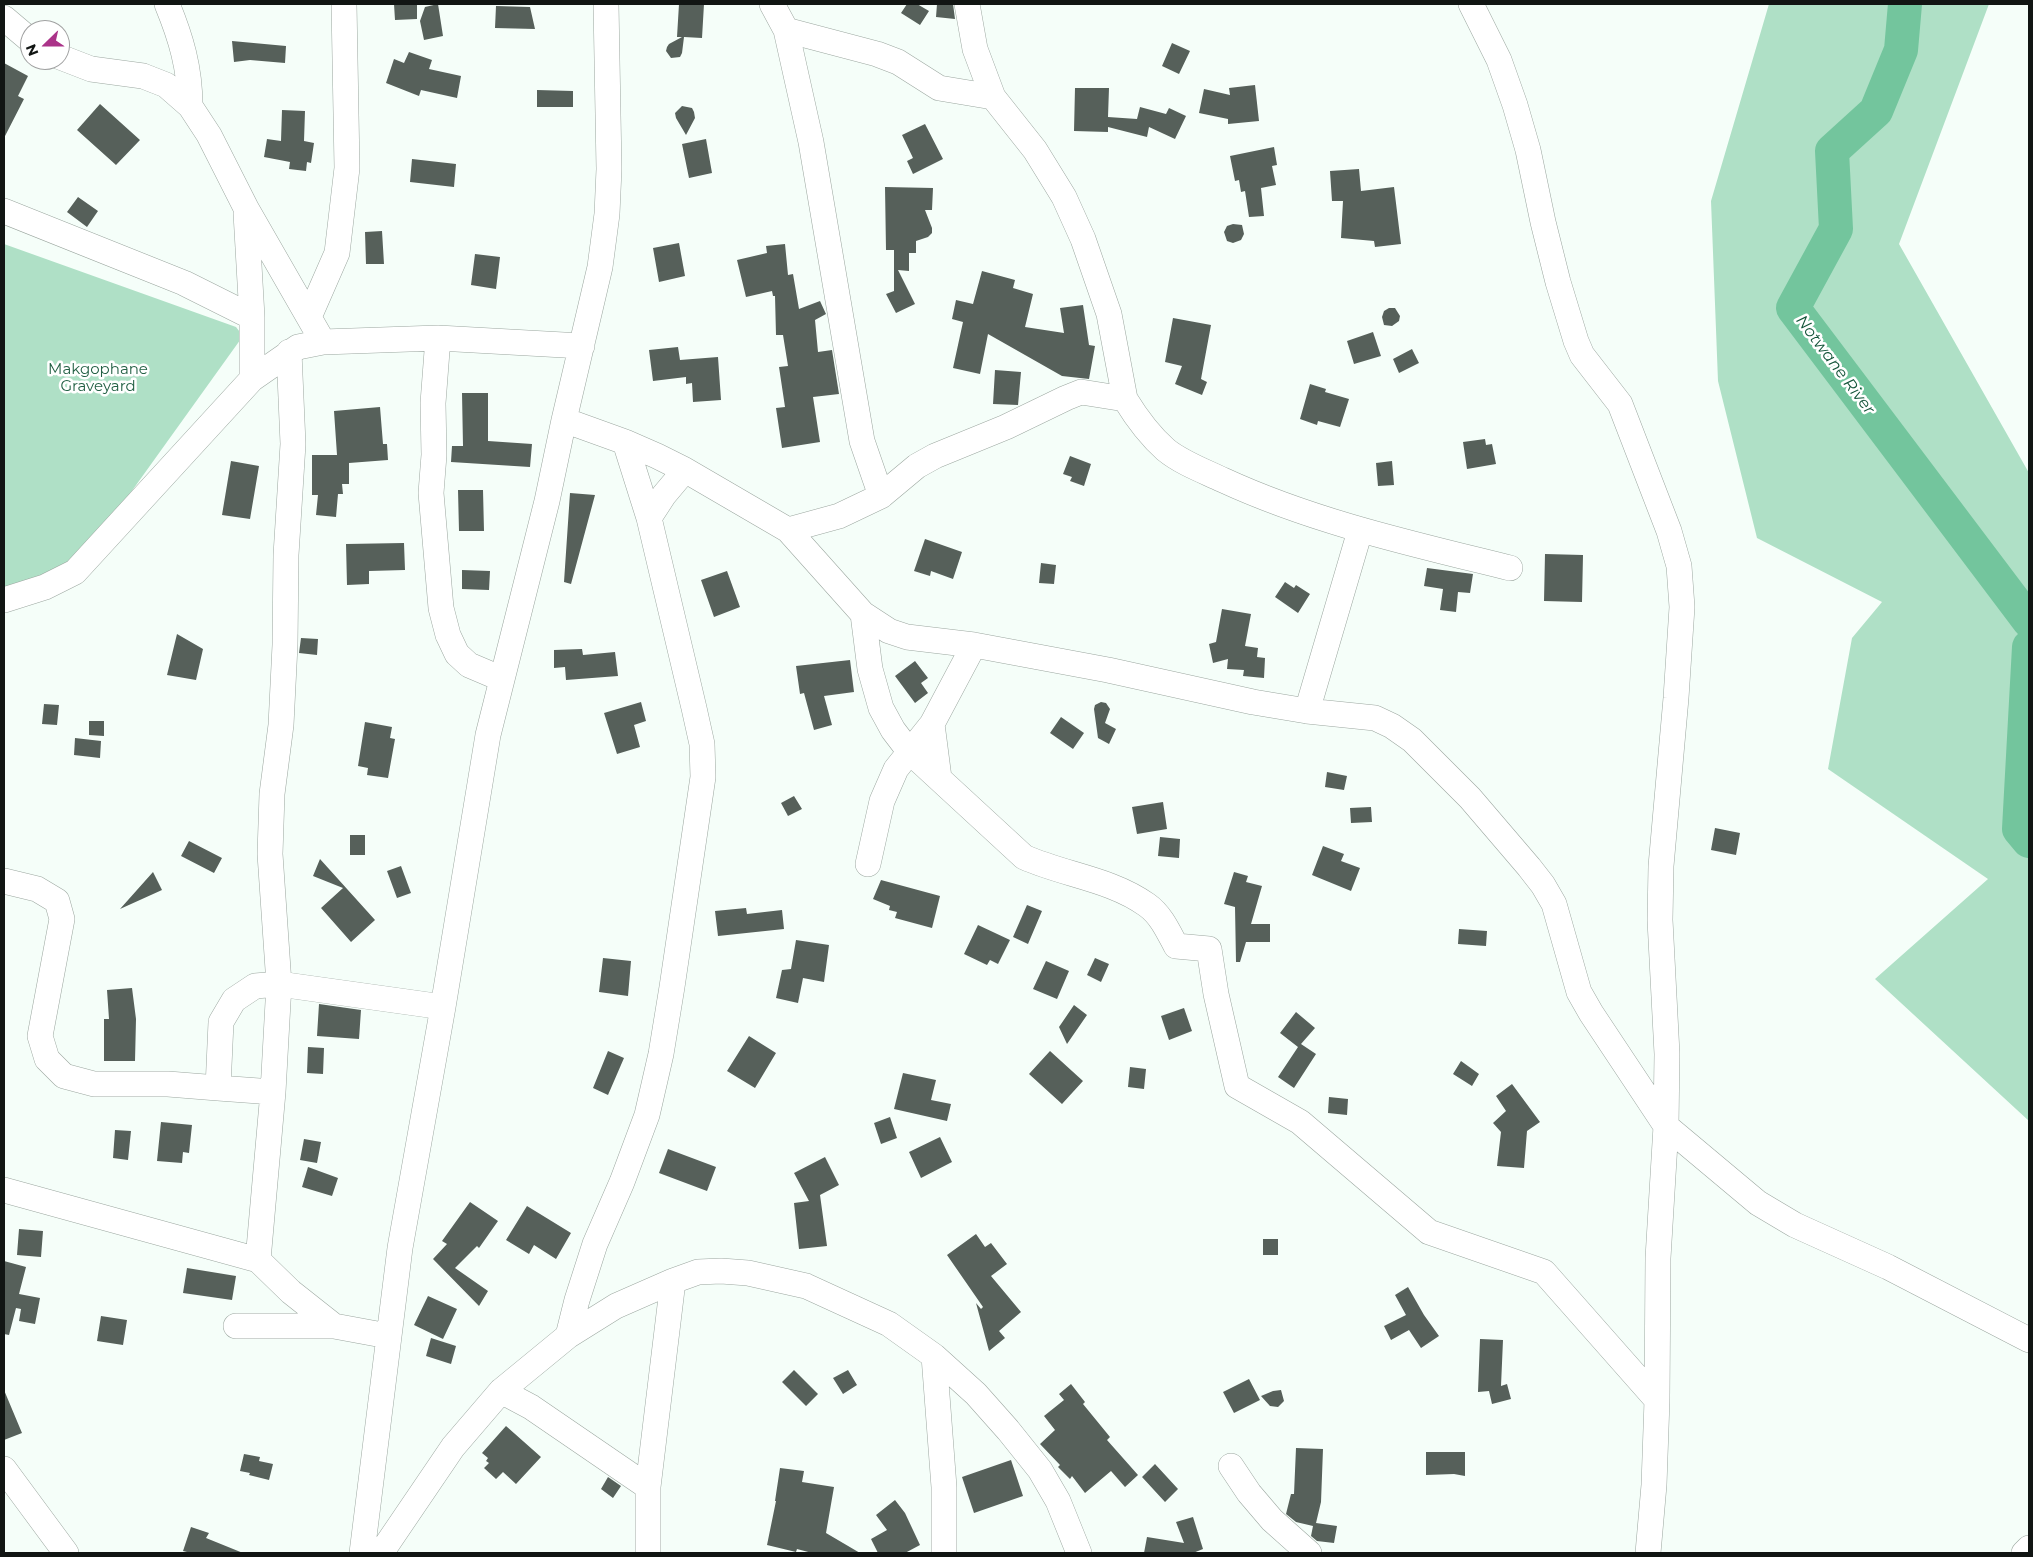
<!DOCTYPE html>
<html>
<head>
<meta charset="utf-8">
<style>
	body { margin:0 }
	#map { position:relative; width:2033px; height:1557px; overflow:hidden; background:#f5fef9; font-family:Montserrat,sans-serif }
	canvas { display:block }
	.frame { position:absolute; inset:0; border:5px solid #111513; pointer-events:none }
	.north { position:absolute; left:20px; top:20px; width:50px; height:50px; box-sizing:border-box; background:#fff; border:1px solid #a0a1a1; border-radius:50%; rotate:248deg; font-size:14px; font-weight:700; line-height:20px; text-align:center; color:#111513 }
	.north::after { content:''; display:block; margin:auto; width:18px; height:22px; background:#ab3389; clip-path:polygon(50% 0,100% 100%,50% 72%,0 100%) }
</style>
</head>
<body>
<div id="map">
<canvas width="2033" height="1557"></canvas>
<div class="frame"></div>
<div class="north">N</div>
</div>
<script>
const context = document.querySelector('canvas').getContext('2d');
context.lineJoin = 'round';
function fill(path, color) {
  context.fillStyle = color;
  context.fill(path, 'evenodd');
}
function strokePath(path, color, width, dash) {
  context.strokeStyle = color;
  context.lineWidth = width;
  context.lineCap = dash ? 'butt' : 'round';
  context.setLineDash(dash || []);
  context.stroke(path);
}
function label(font, color, halo, rows, align = 'center') {
  context.font = font + ' Montserrat,sans-serif';
  context.lineWidth = 5;
  context.setLineDash([]);
  context.textBaseline = 'middle';
  context.strokeStyle = halo;
  context.fillStyle = color;
  for (const [text, x, y, turn = 0] of rows) {
    context.save();
    context.translate(x, y);
    context.rotate((+turn || 0) * Math.PI / 180);
    context.textAlign = isNaN(turn) ? turn : align;
    if (halo) context.strokeText(text, 0, 0);
    context.fillText(text, 0, 0);
    context.restore();
  }
}
fill(new Path2D(`
	M1769,4h220l-90,240 130,229v648l-154,-142 113,-100 -160,-110 24,-131 30,-36 -125,-64 -39,-157 -7,-180z
	M4,244l232,83 7,9 -170,237 -69,18z`), '#afe0c6');
strokePath(new Path2D(`
	M1905,4l-4,46 -25,61 -44,40 4,78 -43,79 236,313
	M2029,647l-10,182 10,12`), '#73c59d', 34);
fill(new Path2D(`
	M394,4h23v15l-22,1z
	M438,4l5,32 -19,4 -4,-19 5,-14z
	M679,4h25l-2,34 -18,-1 -2,16 -2,4 -9,1 -5,-7 1,-4 2,-3 13,-7h-5z
	M907,4h10l12,7 -9,14 -19,-12z
	M937,4h16l2,15 -19,-2z
	M496,6l34,1 5,22 -40,-1z
	M232,41l54,5 -1,17 -35,-3 -16,2z
	M1172,43l18,8 -11,23 -17,-8z
	M409,52l23,8 -3,9 32,7 -4,22 -36,-8 -2,6 -33,-13 8,-24 10,4z
	M4,63l24,13 -10,20 6,3 -20,39z
	M1255,85l4,36 -31,3v-5l-29,-6 5,-24 26,6 -1,-7z
	M1075,88h34l-1,29 29,2 3,-12 26,7 3,-6 17,8 -11,23 -26,-12 -2,10 -39,-10v5l-34,-1z
	M537,90l36,1v16h-36z
	M100,104l40,36 -24,25 -39,-35z
	M682,106l10,2 2,4 1,6 -9,17 -10,-17 -1,-5z
	M282,110l23,1 -1,30 10,2 -3,20 -4,-1 -1,9 -17,-2 1,-7 -26,-5 3,-18 14,2z
	M925,124l18,35 -30,15 -6,-13 6,-3 -11,-23z
	M706,139l6,34 -23,5 -7,-34z
	M1274,147l3,18 -5,1 4,19 -15,3 3,28 -15,1 -4,-26 -4,1 -2,-12 -4,1 -5,-25z
	M412,159l44,5 -2,23 -44,-5z
	M1359,169l2,22 33,-4 7,57 -26,3 -1,-6 -33,-3 2,-37h-11l-2,-30z
	M885,187l48,1 -1,22h-7l7,18v5l-4,4 -12,4v12h-7v18l-11,-1 17,34 -19,9 -10,-19 8,-3v-41h-8z
	M78,197l20,14 -11,16 -20,-15z
	M1233,224l9,1 2,9 -3,6 -8,3 -6,-2 -3,-9 3,-6z
	M382,231l2,33h-18l-1,-32z
	M679,243l6,33 -26,6 -6,-34z
	M785,244l3,31 5,-1 6,35 21,-8 6,13 -11,6 3,32 14,-2 7,44 -26,3 7,45 -38,6 -6,-40 9,-1 -6,-40 9,-1 -5,-31h-7l-1,-39h-2l-1,-5 -26,6 -9,-37 30,-7 -1,-7z
	M475,254l25,3 -4,32 -25,-4z
	M982,271l33,9 -2,8 20,6 -8,33 39,6 -4,-25 23,-3 6,40 6,1 -6,33 -27,-3 -74,-42 -8,40 -27,-6 10,-46 -11,-3 4,-19 17,4z
	M1389,308h6l5,8 -1,5 -7,5 -8,-1 -2,-8 2,-6z
	M1173,318l38,7 -10,54 6,3 -5,13 -27,-11 7,-18 -17,-4z
	M1373,332l8,24 -27,8 -7,-23z
	M678,347l2,13 38,-3 3,43 -28,2 -1,-19 -6,1v-7l-33,4 -4,-31z
	M1412,349l7,14 -20,10 -6,-14z
	M995,370l26,2 -3,33 -25,-1z
	M1310,384l16,5 -1,3 24,7 -9,28 -22,-6 -1,4 -17,-6z
	M462,393h26v48l44,3 -2,23 -79,-5 1,-16h11z
	M380,407l3,37h4l1,16 -39,3v21h-7l1,10h-5l-2,23 -20,-2 2,-20h-6v-40h25l-3,-44z
	M1485,439l1,6 6,-1 4,20 -29,5 -4,-27z
	M1070,456l21,8 -7,22 -14,-5 2,-4 -9,-3z
	M231,461l28,5 -9,53 -28,-4z
	M1392,461l2,24 -16,1 -2,-23z
	M458,490h25l1,41h-25z
	M570,493l25,2 -24,89 -7,-2z
	M925,539l37,13 -9,27 -22,-8 -1,5 -16,-5z
	M404,543l1,27 -36,1v13l-22,1 -1,-41z
	M1545,554l38,1 -1,47 -38,-1z
	M1041,563l15,2 -2,19 -15,-1z
	M1427,568l46,6 -3,19 -12,-1 -2,20 -16,-2 3,-21 -19,-3z
	M462,570l28,1 -1,19 -27,-1z
	M727,571l13,36 -26,10 -13,-37z
	M1285,582l9,6 2,-3 14,9 -12,19 -23,-16z
	M1222,609l29,5 -6,32 13,2 -1,9 8,1 -1,20 -21,-2 1,-6 -17,-1 1,-10 -15,4 -4,-19 7,-2z
	M177,634l26,15 -7,31 -29,-5z
	M301,638l17,1 -1,16 -18,-2z
	M582,649l1,6 32,-3 3,24 -52,4 -1,-13 -11,1v-18z
	M850,660l4,32 -30,4 8,29 -18,5 -10,-37 -4,1 -4,-28z
	M915,661l13,17 -7,5 7,10 -13,10 -20,-27z
	M641,702l5,19 -12,4 6,22 -23,7 -13,-41z
	M1101,702l5,1 4,6 -5,14 11,6 -7,15 -11,-6 -4,-29 1,-4z
	M44,704l15,1 -2,20 -15,-1z
	M1061,717l23,16 -11,16 -23,-16z
	M89,721h15v15l-15,-1z
	M365,722l27,5 -2,11 5,1 -7,39 -21,-3 1,-7 -10,-2z
	M75,738l26,3 -1,17 -26,-3z
	M1327,772l20,4 -3,14 -19,-3z
	M794,796l8,13 -14,7 -7,-13z
	M1163,802l4,27 -30,5 -5,-27z
	M1371,807l1,15 -21,1 -1,-15z
	M1715,828l25,5 -4,22 -25,-5z
	M350,835h15v20h-15z
	M1160,837l20,2 -1,19 -21,-2z
	M189,841l33,17 -8,15 -33,-17z
	M1323,846l21,8 -3,7 19,7 -9,23 -39,-16z
	M320,859l55,61 -24,22 -30,-34 22,-20 -30,-12z
	M401,866l10,27 -14,5 -10,-27z
	M153,872l9,18 -42,19z
	M1234,872l14,4 -2,6 16,4 -11,38h19v18h-24l-6,20h-4l-1,-55 -11,-3z
	M881,880l59,16 -8,32 -37,-10 2,-6 -8,-2 1,-4 -17,-7z
	M1027,905l15,6 -14,33 -15,-7z
	M746,908l1,6 35,-4 2,19 -66,7 -3,-25z
	M978,925l32,15 -12,24 -8,-4 -3,5 -23,-11z
	M1459,929l28,2 -1,15 -28,-2z
	M796,940l33,5 -5,37 -21,-4 -5,25 -22,-5 6,-28 9,-1z
	M603,958l28,3 -3,35 -29,-4z
	M1095,958l14,6 -8,18 -14,-7z
	M1046,961l23,10 -12,28 -24,-10z
	M132,988l4,31 -1,42h-31v-42h5l-2,-29z
	M319,1004l42,6 -2,29 -42,-3z
	M1074,1005l13,10 -20,29 -8,-17z
	M1184,1008l8,23 -23,9 -8,-24z
	M1296,1012l19,16 -14,16 15,10 -22,34 -16,-11 20,-30 -18,-14z
	M749,1036l27,17 -21,35 -28,-17z
	M308,1047l16,1 -1,26 -16,-1z
	M608,1051l16,7 -16,37 -15,-7z
	M1050,1051l33,30 -21,23 -33,-30z
	M1461,1061l18,13 -7,12 -19,-12z
	M1130,1067l16,2 -2,20 -16,-2z
	M903,1073l33,7 -5,20 20,4 -4,17 -53,-12z
	M1512,1084l28,38 -13,9 -3,37 -27,-2 4,-34 -8,-9 13,-12 -10,-15z
	M1329,1097l19,2 -1,16 -19,-2z
	M890,1117l7,21 -16,6 -7,-21z
	M161,1122l31,3 -3,28 -6,-1 -1,11 -25,-2z
	M115,1130l16,1 -3,29 -15,-2z
	M940,1137l12,25 -31,16 -12,-26z
	M304,1139l17,3 -4,21 -17,-3z
	M668,1149l48,18 -9,24 -48,-18z
	M825,1157l14,28 -19,10 7,51 -28,3 -5,-46 15,-2 -15,-28z
	M308,1167l30,11 -6,18 -30,-9z
	M470,1202l28,19 -19,27 -2,-2 -22,22 33,23 -9,15 -46,-47 14,-15 -5,-3z
	M527,1206l44,27 -15,26 -22,-14 -5,9 -23,-14z
	M19,1229l24,2 -2,26 -24,-2z
	M976,1234l9,13 6,-4 16,21 -16,12 30,36 -22,19 6,7 -16,13 -13,-48 5,6 2,-2 -36,-52z
	M1263,1239h15v16h-15z
	M4,1261l22,6 -7,27 21,4 -5,26 -16,-3 2,-12 -5,-1 -7,27 -5,-1z
	M187,1268l49,8 -4,24 -49,-7z
	M1408,1287l16,28 15,21 -18,12 -12,-18 -18,10 -7,-14 22,-11 -11,-20z
	M428,1296l29,13 -14,30 -29,-14z
	M101,1316l26,4 -4,25 -26,-4z
	M431,1338l25,8 -5,18 -25,-8z
	M1480,1339l23,1 -2,46 6,-2 4,15 -19,5 -3,-13 -11,1z
	M794,1370l24,24 -12,12 -24,-24z
	M848,1370l9,15 -14,9 -10,-16z
	M1249,1379l11,21 -26,13 -11,-21z
	M1071,1384l14,18 -2,2 27,33 -3,3 31,35 -13,12 -14,-16 -26,22 -13,-17 -2,3 -12,-12 2,-2 -20,-21 15,-14 -11,-14 20,-16 -5,-6z
	M4,1390l18,43 -18,7z
	M1281,1390l3,11 -6,6 -8,-1 -9,-10 12,-5z
	M506,1426l35,31 -25,27 -13,-12 -7,7 -12,-11 5,-5 -3,-2 2,-3 -6,-5z
	M1296,1448l27,1 -2,53 -5,21 21,3 -3,17 -17,-2 -6,-5 2,-10 -17,-4 -10,-8 5,-20h3z
	M1426,1452h39v24l-11,-2 -28,1z
	M244,1454l16,3 -1,4 14,3 -4,16 -20,-5 1,-2 -10,-2z
	M1011,1460l12,36 -49,17 -12,-36z
	M1155,1464l23,25 -13,13 -23,-25z
	M780,1468l24,3 -2,11 32,5 -8,46 34,20h-48l-15,-4 -1,3 -29,-7 9,-44h-1z
	M608,1477l13,9 -8,12 -12,-9z
	M895,1500l10,13 15,32 -15,8h-27l-7,-14 16,-9 -11,-15z
	M1193,1517l10,32 -10,4h-49l3,-16 37,6 -8,-21z
	M191,1527l18,6 -3,5 37,15h-52l-8,-2z`), '#56605a');
const minor = new Path2D(`
	M167,4c14,34 23,64 23,102
	M772,4l14,26 25,112 51,299 19,55
	M967,4l8,45 18,48
	M1471,4l28,56 16,45 13,45 15,72 15,60 18,59 6,14 38,49 49,127 10,35 3,41 -6,91 -15,168 -1,54 7,134 -1,72 -8,132 -1,142 -3,85 -6,68
	M4,18l26,22
	M786,30l91,24 21,8 41,26 54,9 42,53 29,47 19,42 26,75 16,85
	M60,57l31,12 52,7 23,9 24,21 19,29 37,73 77,134
	M4,211l180,72 68,34v62
	M246,213l6,104
	M309,317l28,-64 10,-85 -3,-164
	M438,338l-5,65 1,52 -3,38 10,115 7,27 9,19 12,11 33,14
	M289,352l4,92 -7,111 -1,90 -4,80 -9,69 -2,60 9,130 -6,108 -15,168 33,32 43,34 54,10
	M564,420l61,22 32,14 28,14 103,60 75,84 26,17 18,6 67,8 134,25 145,32 54,9 68,7 17,8 20,14 58,58 59,69 14,18 11,19 25,88 12,21 75,113 92,77 37,22 93,42 141,73
	M649,518l15,-23 21,-25
	M788,530l51,-14 42,-20 36,-30 18,-10 71,-29 60,-29 15,-6 44,7c11,18 25,37 41,51 16,13 38,21 57,30 91,42 190,64 287,88
	M4,600l41,-13 30,-15 177,-193 46,-32 25,-5 115,-4 144,8
	M863,614l7,55 11,39 12,22 16,21 115,106c40,18 87,22 123,48 14,10 21,26 29,41l33,3 7,45 21,92 63,36 129,110 115,40 113,128
	M1307,711l53,-180
	M939,778l-7,-54 42,-79
	M868,864l14,-63 14,-32 36,-45
	M4,881l33,8 20,12 5,18 -22,117 7,23 17,17 30,8h74l50,4 3,-66 13,-22 21,-14 24,-2 164,23
	M218,1088l55,4
	M4,1190l254,70
	M236,1326h98
	M568,1336l9,-36 18,-56 27,-62 25,-67 14,-61 11,-67 31,-210 -1,-33 -8,-36 -45,-190 -24,-76
	M934,1356l10,131v66
	M501,1391l30,16 117,80
	M1231,1466l18,27 23,27 37,33
	M4,1469l62,84
	M362,1553l38,-305 43,-241 45,-272 59,-234 17,-81 36,-153 7,-53 2,-45 -3,-165
	M381,1553l72,-106 48,-56 67,-55 48,-30 57,-25 25,-9 23,-1 27,2 58,13 83,38 45,32 42,38 32,36 32,40 18,31 21,52
	M648,1553v-66l25,-206
	M2024,1553l5,-5`);
strokePath(minor, '#9ca7a0', 26);
strokePath(minor, '#fff', 25);
label('15px', '#226044', '#fff', [
	["Makgophane",98,370],
	["Graveyard",98,387]
]);
label('italic 16px', '#135439', '#fff', [
	["Notwane River",1835,365,53]
]);
</script>
</body>
</html>
